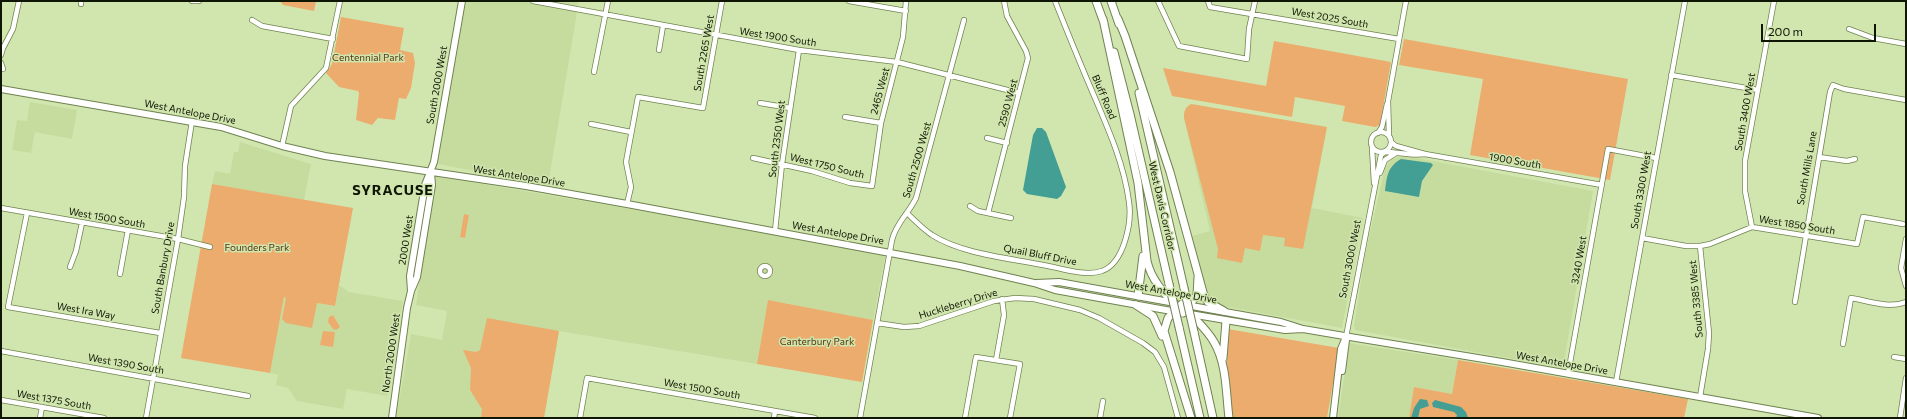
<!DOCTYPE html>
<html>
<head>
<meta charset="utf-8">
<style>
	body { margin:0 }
	#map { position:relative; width:1907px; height:419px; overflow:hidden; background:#d1e6af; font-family:Commissioner,sans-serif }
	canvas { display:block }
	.frame { position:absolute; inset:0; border:2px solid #0f1603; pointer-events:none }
	.scale { position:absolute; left:1761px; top:24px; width:115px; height:18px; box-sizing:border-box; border:2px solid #0f1603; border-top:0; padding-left:5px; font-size:12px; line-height:14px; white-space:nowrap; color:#0f1603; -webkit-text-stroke:3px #d1e6af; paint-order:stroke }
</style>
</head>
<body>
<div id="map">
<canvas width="1907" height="419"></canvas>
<div class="frame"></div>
<div class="scale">200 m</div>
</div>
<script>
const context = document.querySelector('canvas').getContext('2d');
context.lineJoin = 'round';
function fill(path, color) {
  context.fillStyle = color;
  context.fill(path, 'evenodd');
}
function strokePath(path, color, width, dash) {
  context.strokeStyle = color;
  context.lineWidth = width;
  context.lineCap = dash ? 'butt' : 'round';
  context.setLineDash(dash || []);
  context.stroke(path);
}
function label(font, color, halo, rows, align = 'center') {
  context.font = font + ' Commissioner,sans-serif';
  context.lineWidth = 3;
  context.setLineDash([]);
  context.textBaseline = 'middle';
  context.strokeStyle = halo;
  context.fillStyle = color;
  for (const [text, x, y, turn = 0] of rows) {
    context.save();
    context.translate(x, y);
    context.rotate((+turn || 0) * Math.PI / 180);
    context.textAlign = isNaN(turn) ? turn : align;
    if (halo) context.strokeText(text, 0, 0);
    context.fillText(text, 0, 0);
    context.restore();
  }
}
fill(new Path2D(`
	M466,1h113l-31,184 -110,-21z
	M30,102l47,8 -5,29 -37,-7 -4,21 -19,-3 5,-30 10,1z
	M1191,104l136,23 -15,81 51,10 -21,110 -125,-23 -12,-11 -13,-58 18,-5 -26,-113v-6l2,-5z
	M240,142l71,22 -7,36 -92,-16 3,-13 15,3 4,-22h4z
	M1398,157h13l182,34 -30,177 -208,-38 -1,-4 11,-71 20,-87 6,-8z
	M435,176l451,76 -13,68 -105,-20 -11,64 -198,-33 -15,87h-148l15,-84 31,6 5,-29 -31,-6z
	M339,285l10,7 54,9 -16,95 -40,-7 -4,20 -46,-8 -9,-13 -12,-3 2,-10 -8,-2 14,-76 51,9z
	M1349,343l109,17 -6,34 -38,-7 -5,31h-71z`), '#c6dc9f');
fill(new Path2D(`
	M280,1h36l-2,10 -31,-6z
	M341,17l63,11 -4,22 13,3 2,10 -4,25 -5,11 -7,-1 -4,22 -17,-2 -6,7 -16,-5 3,-27 -1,-2 -19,-4 -13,-14 6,-9z
	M1404,39l224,40 -18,101 -140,-25 13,-76 -84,-14z
	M1274,41l117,21 -11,63 -5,2 -33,-6 3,-15 -50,-9 -3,20 -120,-21 -9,-28 103,18z
	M1191,104l136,23 -24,122 -19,-3 1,-8 -22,-3 -3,16 -15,-3 -3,15 -25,-5 1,-9 -34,-131c0,-7 1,-10 7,-14z
	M212,184l141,24 -18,98 -18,-3 -5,25 -26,-5 -4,-4 4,-21 -2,-1 -14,76 -89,-15z
	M464,214l5,1 -4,23 -5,-1z
	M768,300l105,20 -11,62 -105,-18z
	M333,315l7,12 -4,3 -3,-1 -5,-7 1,-5z
	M487,318l72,13 -15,87h-63l1,-9 -12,-19 1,-22 -8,-18 13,2 4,-2z
	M1228,329l111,19 -12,70h-95c-4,-30 -7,-58 -4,-89z
	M323,331l12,1 -2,15 -13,-2z
	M1458,360l230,39 -4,19h-275l5,-31 38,7z`), '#ecac6d');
fill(new Path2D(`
	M1037,128h5l4,4 20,55 -5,9 -4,3 -30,-5 -4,-4 10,-55z
	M1401,159l30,4 2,2 -11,16 -3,16 -34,-6c2,-14 2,-24 16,-32z
	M1420,399l7,1 2,6 -9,3 -2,9h-7l3,-10z
	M1435,400l26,7 5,5 2,6h-12l1,-3 -3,-3 -21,-5 -1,-4z`), '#439e93');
const minor = new Path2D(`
	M192,1h7
	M533,1l266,49 98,12 122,31
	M849,1l57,10
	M1158,1l21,45 68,13 2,-30 6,-28
	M1208,1l2,6 189,32
	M81,4v-3
	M252,20l10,6 71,13
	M1849,29l24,9 33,6
	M659,50l4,-24
	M1,55l2,-7 10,-19 6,-28
	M1,63l2,6
	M594,72l14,-71
	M1671,75l87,15
	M760,103l30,5
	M845,117l36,6
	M591,124l40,8
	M1371 142a10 10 0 1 1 20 0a10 10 0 1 1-20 0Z
	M1378,133l4,-6 5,-23
	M1389,136l-1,-35 18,-100
	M987,138l20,5
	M1391,142l5,4 29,8 177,31
	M282,146l9,-40 35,-38 14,-67
	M1372,148l2,35
	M1819,157l28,4 8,-2
	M753,158l59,13 38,12 22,3 9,-63 22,-86 3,-36
	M1380,173l5,-13 11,-7
	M627,204l4,-17 -5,-25 12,-65 65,11 19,-107
	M970,206l8,5 33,7
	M1,208l177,31 32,8
	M27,213l-19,94 152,26
	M907,213c8,8 16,16 25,22 30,19 76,23 111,30 18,3 41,12 59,6 22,-8 30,-48 27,-69 -5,-39 -22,-76 -37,-111 -13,-30 -25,-60 -37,-90
	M988,213l40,-155 -2,-7 -19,-35 -3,-15
	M1752,227l-7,-36v-30l29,-160
	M775,231l7,-67 17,-114
	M1642,238l44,8h14l10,-2 42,-17 105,17 6,-27 40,7
	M1906,239l-5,29 5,18
	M1700,246l9,87 -1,16 -8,48
	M760 271a5 5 0 1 1 10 0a5 5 0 1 1-10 0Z
	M70,267l6,-16 6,-28
	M120,274l8,-44
	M1795,302l35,-210 3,-7 11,4 62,11
	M877,323l27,4 15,-1 75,-25 21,-3 19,1 46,11 19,8 44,25 12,9 9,15 14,51
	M1346,337l35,-182 4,-3c13,0 27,4 40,2
	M1843,344l8,-46c18,3 38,11 55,4
	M1,351l247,45
	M1894,357l12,2
	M996,360l8,-45 -2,-16
	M1568,374l40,-225 48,9
	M1616,382l69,-381
	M1,400l103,18
	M40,418l2,-11
	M146,418l32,-179 6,-42 1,-31 7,-45
	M580,418l7,-40 228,40
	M774,418l1,-7
	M860,418l32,-178c4,-17 17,-27 24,-42l48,-178
	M965,418l11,-61 44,7 -10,54
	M1100,418l3,-17
	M1900,418l6,-40`);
const major = new Path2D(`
	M1,89l220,38 61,19 43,10 201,30 101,18 333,62 74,17 21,7 122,22
	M1036,283l23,-1 116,21
	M411,291l-1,-15 15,-91 9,-23 28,-161
	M1186,305l95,17 22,7 53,9 146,24 316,56
	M1190,314l95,16 18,-1
	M1342,371l4,-31
	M392,418l15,-110 4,-17 6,-14 15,-92 -1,-12
	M1333,418l8,-69 5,-12`);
const highway = new Path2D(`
	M1096,1l8,22
	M1111,1l8,23
	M1103,19l35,164 9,78c5,22 21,36 36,52l14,-18 1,-18
	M1118,19l7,17 45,136 34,124 4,6 16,9
	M1114,52l16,62 39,170
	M1139,93l45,195
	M1138,296l5,-40
	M1136,305l17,11 9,20
	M1179,327l21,91
	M1194,332l19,86
	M1223,358l3,-37
	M1191,418l-27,-87 4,-13 14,-14c10,13 24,24 32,38 13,22 12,52 15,76`);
strokePath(minor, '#708250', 6);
strokePath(major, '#708250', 8);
strokePath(highway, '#708250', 9);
strokePath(minor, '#fff', 4.5);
strokePath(major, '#fff', 6);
strokePath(highway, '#fff', 7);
const highwayBridge = new Path2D(`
	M1169,284l10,43
	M1184,288l10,44`);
strokePath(highwayBridge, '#708250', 9, []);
strokePath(highwayBridge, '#fff', 7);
label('10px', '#0f1603', '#d1e6af', [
	["West 2025 South",1330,18,10],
	["West 1900 South",778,37,9],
	["South 2265 West",704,53,-80],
	["South 2000 West",437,85,-80],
	["2465 West",880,91,-75],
	["Bluff Road",1104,97,67],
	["2590 West",1008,103,-75],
	["West Antelope Drive",190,112,11],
	["South 3400 West",1745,112,-80],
	["South 2350 West",777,139,-83],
	["South 2500 West",917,160,-74],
	["1900 South",1515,161,10],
	["West 1750 South",827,166,14],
	["South Mills Lane",1807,168,-80],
	["West Antelope Drive",519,176,9],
	["South 3300 West",1641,190,-80],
	["West Davis Corridor",1162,206,77],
	["West 1500 South",107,218,10],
	["West 1850 South",1797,225,9],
	["West Antelope Drive",838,233,10],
	["2000 West",406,240,-81],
	["Quail Bluff Drive",1040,255,11],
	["South 3000 West",1350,259,-79],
	["3240 West",1579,260,-80],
	["South Banbury Drive",163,268,-80],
	["West Antelope Drive",1171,292,10],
	["South 3385 West",1696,299,-95],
	["Huckleberry Drive",958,304,-17],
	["West Ira Way",86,311,10],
	["North 2000 West",391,353,-82],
	["West Antelope Drive",1562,363,10],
	["West 1390 South",126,364,10],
	["West 1500 South",702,389,10],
	["West 1375 South",54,400,10]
]);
label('10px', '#56340e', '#d1e6af', [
	["Centennial Park",368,58],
	["Founders Park",257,248],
	["Canterbury Park",817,342]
]);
context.letterSpacing = '1px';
label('bold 14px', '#0f1603', '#d1e6af', [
	["SYRACUSE",393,190]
]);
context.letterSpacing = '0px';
</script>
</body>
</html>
